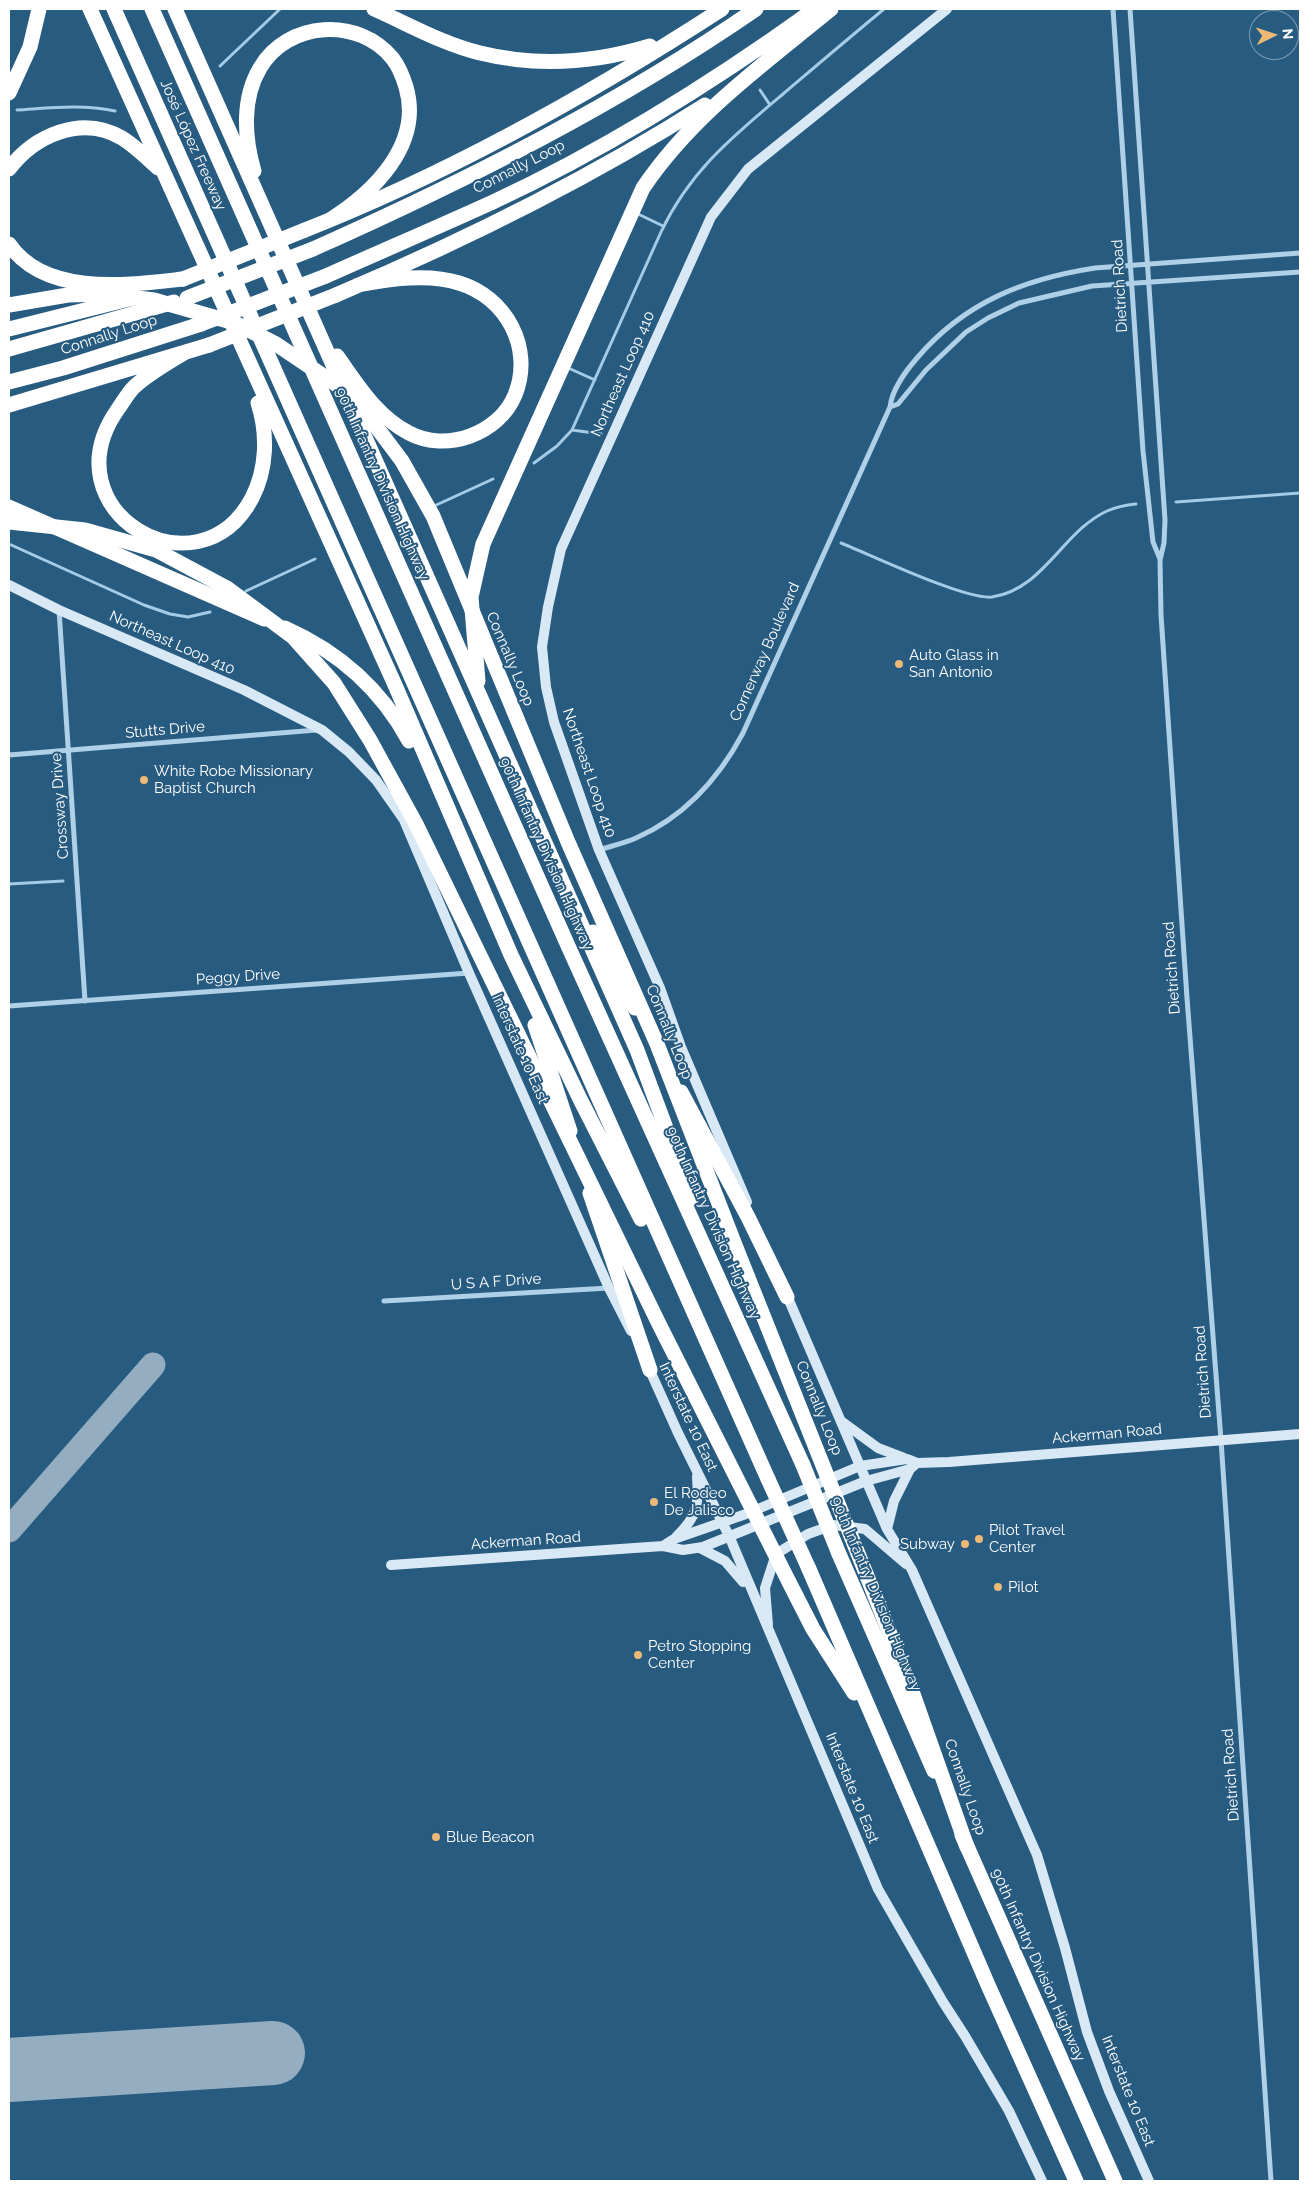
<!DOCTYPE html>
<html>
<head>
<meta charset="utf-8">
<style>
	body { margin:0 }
	#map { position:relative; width:1309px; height:2190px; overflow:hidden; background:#285b80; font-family:Raleway,sans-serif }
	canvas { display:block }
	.frame { position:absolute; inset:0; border:10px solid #fff; pointer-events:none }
	.north { position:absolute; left:1249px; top:10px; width:50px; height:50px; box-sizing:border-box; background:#285b80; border:1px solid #7e9db3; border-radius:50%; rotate:86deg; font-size:14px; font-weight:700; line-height:20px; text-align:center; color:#fff }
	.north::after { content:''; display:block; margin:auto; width:18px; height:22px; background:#edb976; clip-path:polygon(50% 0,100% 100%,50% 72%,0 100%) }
</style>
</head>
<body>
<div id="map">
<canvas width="1309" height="2190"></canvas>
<div class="frame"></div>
<div class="north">N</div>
</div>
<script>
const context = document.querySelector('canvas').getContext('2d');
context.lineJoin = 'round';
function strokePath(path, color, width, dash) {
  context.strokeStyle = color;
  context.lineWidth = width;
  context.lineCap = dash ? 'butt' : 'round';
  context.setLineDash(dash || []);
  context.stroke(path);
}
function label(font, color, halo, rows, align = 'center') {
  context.font = font + ' Raleway,sans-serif';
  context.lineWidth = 4;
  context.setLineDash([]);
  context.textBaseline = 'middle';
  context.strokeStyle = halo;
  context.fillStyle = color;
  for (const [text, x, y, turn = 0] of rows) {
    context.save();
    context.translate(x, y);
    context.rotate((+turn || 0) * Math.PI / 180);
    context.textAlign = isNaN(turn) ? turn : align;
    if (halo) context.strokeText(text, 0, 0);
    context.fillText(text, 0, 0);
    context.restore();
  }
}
strokePath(new Path2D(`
	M220,66l60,-57
	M760,90l10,15
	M17,110c33,-2 65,-6 98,1
	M636,213l27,13
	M566,367l29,13
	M572,430l29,4
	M534,463l23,-17 15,-16 89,-198c29,-61 71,-95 122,-138 33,-28 67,-57 101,-85
	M1176,502l124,-9
	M432,507l61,-28
	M841,543c30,12 124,57 151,54 51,-7 71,-66 115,-86 9,-4 19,-6 29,-7
	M9,544l135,61 26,9 18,3 22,-5
	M246,591l69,-32
	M9,884l54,-3`), '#a4cce6', 3);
strokePath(new Path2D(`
	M9,1530l144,-165`), '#94adc0', 25);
strokePath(new Path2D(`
	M9,2070l264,-17`), '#94adc0', 64);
strokePath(new Path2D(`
	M1113,9l30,442 10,91 7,17
	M1130,9l35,511 -1,23 -4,17 1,55 26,383 34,442 50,741
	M890,407l8,-3 28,-34 40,-38 22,-14 31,-15 73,-17 208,-14
	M59,610l26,391
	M9,755l308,-25
	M599,850c12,-4 26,-7 37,-12 48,-21 83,-60 107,-105l147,-326c2,-18 15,-35 27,-49 48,-56 107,-79 178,-90l205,-15
	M9,1006l460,-33
	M384,1301l225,-13`), '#afd0e6', 5);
strokePath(new Path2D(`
	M9,585l50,25 185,80 78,40 27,22 27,28 28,40 65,153 140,315 22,43
	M747,1202l-66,-155 -21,-59 -61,-138 -45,-128 -8,-35 -4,-40 6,-40 13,-58 150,-332 37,-48 199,-160
	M785,1291l102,238 25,41 125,285 28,93 22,84 22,59 40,90
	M647,1364l31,69 52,105 148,351 65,113 22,34 44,75 33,70
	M841,1421l37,27 26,10
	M887,1529l7,-28 16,-32
	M676,1537c22,-21 23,-32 21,-61
	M663,1546l11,-7 72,-25 114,-48 47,-7 10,4 32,-1 351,-28
	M700,1548l25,13 18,21
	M391,1565l272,-19 20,4 20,-3 163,-66 44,-12 7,-6
	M768,1625l-3,-37 11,-34 32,-20 25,-9 32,4 41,35`), '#d8e9f5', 10);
strokePath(new Path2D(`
	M90,9l305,676 116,270 69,144 61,120
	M114,9l654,1470
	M152,9l417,939 234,517
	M175,9l462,1041 55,148
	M374,9c34,15 69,35 106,44 57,14 114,10 170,-7
	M9,93l21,-46 9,-38
	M9,169c25,-33 72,-55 113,-31 13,8 25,20 36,30
	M254,171c-10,-34 -12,-73 6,-103 27,-47 99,-52 133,-9 6,8 10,18 13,28 17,58 -33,106 -78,134
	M305,230c142,-56 289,-138 417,-221
	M9,244c36,53 119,41 174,35
	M313,249c153,-68 305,-145 443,-240
	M326,276c56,-25 112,-49 167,-74 112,-52 222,-121 322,-193
	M336,295c127,-54 253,-116 369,-190
	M9,329l124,-31
	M9,349l165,-47
	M184,353c-17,10 -36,21 -50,34 -6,6 -11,15 -16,22 -72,102 80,191 134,89 15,-29 16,-64 6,-95
	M337,356c21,29 39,60 72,77 37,20 90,1 106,-38 19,-47 -9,-98 -56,-112 -31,-10 -70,-4 -101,2
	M9,382l54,-14 138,-44
	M9,405l200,-60
	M9,507l255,112
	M285,628c54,24 96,61 124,113
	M478,681l-7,-84 12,-53 160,-356c49,-73 121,-124 188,-179
	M593,932l42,76
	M535,1025l35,106
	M681,1092l67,125 39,80
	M590,1193l60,177
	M839,1554l95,217
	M809,1569l179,416 88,196
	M789,1582l24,47 41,64
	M962,1835l153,346`), '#fff', 15);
strokePath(new Path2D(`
	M183,279l122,-49
	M187,298l126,-49
	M9,305l59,-10 36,-1 50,6 81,23 41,21 61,41 29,28 36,48 31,55 135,326 89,202 78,201 171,429 61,173
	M201,324l125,-48
	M209,345l127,-50
	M9,522l76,8 71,20 71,38 66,49 41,46 36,57 46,84 243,500 130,258
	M803,1465l36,89
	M768,1479l41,90`), '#fff', 15);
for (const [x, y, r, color] of [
	[899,664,5,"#edb976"],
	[144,780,5,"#edb976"],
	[654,1502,5,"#edb976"],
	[979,1539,5,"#edb976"],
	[965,1544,5,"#edb976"],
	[998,1587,5,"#edb976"],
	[638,1655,5,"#edb976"],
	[436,1837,5,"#edb976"]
]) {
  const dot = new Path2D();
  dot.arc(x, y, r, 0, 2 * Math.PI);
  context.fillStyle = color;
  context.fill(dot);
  strokePath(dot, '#285b80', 2);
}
label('15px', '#fff', '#285b80', [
	["José López Freeway",193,145,66],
	["Connally Loop",519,167,-27],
	["Dietrich Road",1120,286,-93],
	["Connally Loop",109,335,-18],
	["Northeast Loop 410",623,374,-66],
	["90th Infantry Division Highway",382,484,66],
	["Northeast Loop 410",172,643,24],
	["Cornerway Boulevard",765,652,-66],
	["Connally Loop",510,659,67],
	["Stutts Drive",165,730,-5],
	["Northeast Loop 410",589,773,71],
	["Crossway Drive",60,806,-94],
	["90th Infantry Division Highway",546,854,66],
	["Dietrich Road",1172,968,-94],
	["Peggy Drive",238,977,-4],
	["Connally Loop",669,1032,68],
	["Interstate 10 East",520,1049,66],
	["90th Infantry Division Highway",713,1223,66],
	["U S A F Drive",496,1282,-4],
	["Dietrich Road",1203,1372,-94],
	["Connally Loop",819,1408,68],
	["Interstate 10 East",688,1417,65],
	["Ackerman Road",1107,1434,-5],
	["Ackerman Road",526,1541,-4],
	["90th Infantry Division Highway",876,1594,67],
	["Dietrich Road",1231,1775,-94],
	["Connally Loop",965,1787,71],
	["Interstate 10 East",852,1788,68],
	["90th Infantry Division Highway",1038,1965,66],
	["Interstate 10 East",1128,2091,68]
]);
label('15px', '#fff', '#285b80', [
	["Auto Glass in",909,655],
	["San Antonio",909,672],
	["White Robe Missionary",154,771],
	["Baptist Church",154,788],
	["El Rodeo",664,1493],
	["De Jalisco",664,1510],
	["Pilot Travel",989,1530],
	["Center",989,1547],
	["Subway",955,1544,"right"],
	["Pilot",1008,1587],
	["Petro Stopping",648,1646],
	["Center",648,1663],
	["Blue Beacon",446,1837]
], 'left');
</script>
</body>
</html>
